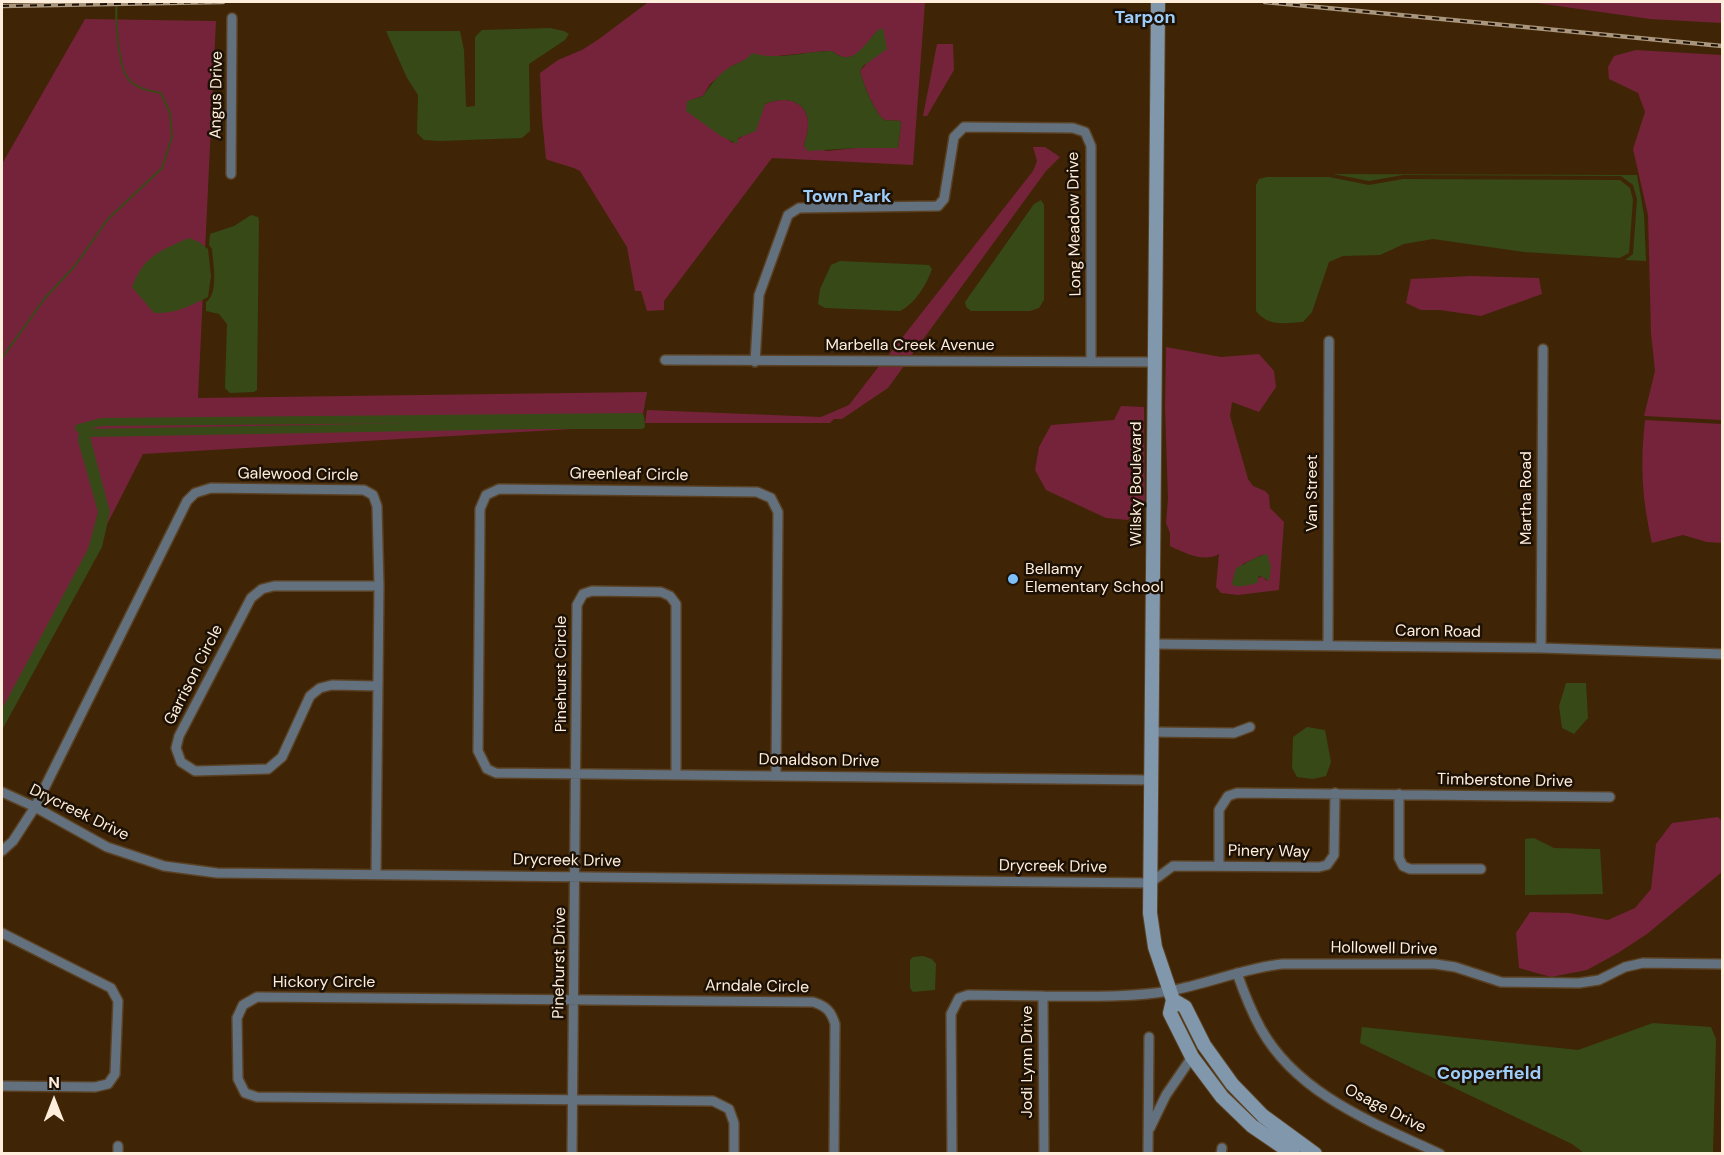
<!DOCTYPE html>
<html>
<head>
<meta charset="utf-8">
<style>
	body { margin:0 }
	#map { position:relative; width:1724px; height:1155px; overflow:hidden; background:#3f2505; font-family:"DM Sans",sans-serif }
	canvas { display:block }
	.frame { position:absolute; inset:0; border:3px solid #ffeedc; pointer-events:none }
	.north { position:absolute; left:24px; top:1071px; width:60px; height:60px; -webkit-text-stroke:4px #1d1105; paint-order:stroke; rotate:0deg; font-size:16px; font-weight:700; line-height:24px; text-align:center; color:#ffeedc }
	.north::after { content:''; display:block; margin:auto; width:21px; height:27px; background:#ffeedc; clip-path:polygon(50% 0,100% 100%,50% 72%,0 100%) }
</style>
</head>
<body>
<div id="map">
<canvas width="1724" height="1155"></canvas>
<div class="frame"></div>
<div class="north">N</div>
</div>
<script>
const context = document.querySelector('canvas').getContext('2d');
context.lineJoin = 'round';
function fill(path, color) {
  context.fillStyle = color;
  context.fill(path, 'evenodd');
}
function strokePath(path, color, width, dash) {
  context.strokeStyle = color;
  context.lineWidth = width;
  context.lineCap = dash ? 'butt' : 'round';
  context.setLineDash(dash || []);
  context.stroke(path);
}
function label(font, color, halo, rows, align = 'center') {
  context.font = font + ' "DM Sans",sans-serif';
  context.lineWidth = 5;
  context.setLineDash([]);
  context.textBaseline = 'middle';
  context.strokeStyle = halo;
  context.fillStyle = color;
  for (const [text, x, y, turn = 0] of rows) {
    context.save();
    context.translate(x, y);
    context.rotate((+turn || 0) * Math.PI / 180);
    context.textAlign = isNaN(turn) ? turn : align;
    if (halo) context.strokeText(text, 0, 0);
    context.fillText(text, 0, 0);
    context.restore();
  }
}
fill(new Path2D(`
	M675,2h250l-12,163 -141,-7 -108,143v9l-17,1 -6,-20h-6l-8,-44 -47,-76c-11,-6 -22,-7 -34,-12l-4,-41 -2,-45 18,-13 24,-10 17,-11 48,-36zM878,30l-10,32 -8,9c2,9 16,46 25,49 4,1 10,0 15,1l1,4 -3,23h-42l-29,3 -23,-5c1,-6 4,-13 4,-19 2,-26 -22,-32 -43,-23 -5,9 -5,20 -15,27 -5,5 -11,6 -17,12l-38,-27 -2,-17 10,-3 7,-12 22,-18 16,-7 78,-8h6c22,18 33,-7 46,-21z
	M1530,2h192v21l-72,-4z
	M85,19l131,2 -18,377 449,-6 -6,33 -498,29 -141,276v-566z
	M937,44h16l1,26 -27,46h-4z
	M1636,50l86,5v365l-78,-4 11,-45 -4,-38 -3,-118 -15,-66 12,-37 -7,-19 -29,-14 -1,-12 6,-11z
	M1033,147h12l15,10 -14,14 -135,185 -24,1 146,-186 4,-10z
	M1471,276l68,2 3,16 -61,22 -41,-6h-19l-15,-7 5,-24z
	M1166,347l55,10 38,-3 15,17 2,16 -17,25 -27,-10 -2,14 18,63 5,7 12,5 4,4 1,13 14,14 -5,68 -41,5 -17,-2 -5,-6 3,-33c-15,9 -34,-1 -49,-8v-13l-4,-10 2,-24 -3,-92zM1262,555l5,26 -5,-5 -13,8 -17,-1 11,-19z
	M879,366h25l-16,22 -46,31h-8l-4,4h-185l2,-13 174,7 28,-12z
	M1121,406l23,1 1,96 -17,17 -22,-2 -60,-28 -11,-20 4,-23 12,-22 63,-5z
	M1645,420l77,4v119l-15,-1 -24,-7 -31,8c-10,-43 -12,-79 -7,-123z
	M1718,817l4,4v51l-75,62 -29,19 -31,17 -36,7 -32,-9 -3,-35 14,-21 39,1 39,7 27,-12 16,-19 5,-45 16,-21z`), '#75233a');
fill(new Path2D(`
	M550,28l14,3 5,3 -4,6 -36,24 1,67 -8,7 -82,3 -16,-1 -7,-7 1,-38 -11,-17 -21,-47h74l4,19 2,57 9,-1v-69l7,-7z
	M883,28l4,21 -24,17 -3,5c2,9 16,46 25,49 4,1 10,0 15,1l1,4 -3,23h-42l-48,3 -4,-5c1,-6 4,-13 4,-19 2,-26 -22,-32 -43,-23l-9,27 -18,7 -1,6 -16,-8 -35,-25 1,-10 16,-5c7,-10 13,-19 24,-27 8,-6 18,-7 25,-16 28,8 53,-2 80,-2 21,18 33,-8 46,-21z
	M1333,174l304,1 7,40 2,46 -21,-1 8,-6 4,-55 -4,-14 -12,-9 -218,-1 -34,6z
	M1267,177h62l40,8 34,-6 217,1 10,8 3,12 -4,53 -9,5 -96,-6 -91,-13 -29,5 -24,11 -37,1 -14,6 -17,50 -9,10c-18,1 -35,5 -47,-11v-126l3,-6z
	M1041,200l3,5v95l-5,8 -9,3h-59l-5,-4 -1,-5 69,-98z
	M251,215l7,2 1,3 -2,170 -3,2 -24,1 -5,-5 2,-64 -8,-10 -13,-3v-9c13,-8 7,-40 6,-53l-3,-4 1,-11 24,-8z
	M189,238l10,4 9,7 3,27 -3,21c-18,9 -33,17 -54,16l-22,-26c12,-31 27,-36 57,-49z
	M840,261l89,4 3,4c-5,15 -17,35 -32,42l-75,-3 -7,-4 2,-15 11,-24z
	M79,428l10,5 21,79 -8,35 -100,183v-21l86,-160 10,-37 -20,-71z
	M1267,554l4,13 -2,14 -8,-5 -3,1v5c-5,3 -18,5 -24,4l-2,-3 4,-15c11,-4 17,-11 31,-14z
	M1566,683h20l2,35 -14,16 -12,-6 -3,-22z
	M1307,727l18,3 6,32 -5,14 -13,3 -16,-2 -5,-9 1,-31z
	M1534,838l20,10 46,1 3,45 -78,1v-56z
	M923,956l9,3 4,5 -1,26 -22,2 -3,-4v-28l3,-3z
	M1653,1023l58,4 5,12 -3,114h-129l-12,-9 -212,-101 2,-16 216,23z`), '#364916');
strokePath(new Path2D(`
	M2,358l43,-60 29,-31 34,-48 54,-51 10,-31 -2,-24 -9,-20c-12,-2 -27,-5 -34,-16 -9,-14 -12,-59 -10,-75`), '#364916', 2);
strokePath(new Path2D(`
	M79,428l22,-6 539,-5 1,8h-108l-445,8`), '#364916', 8);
const street = new Path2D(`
	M231,174l1,-156
	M665,360l489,2
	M755,362l4,-67 29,-80 11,-7 139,-2 6,-7 10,-62 10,-10 109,1 12,4 6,14v214
	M1153,644l388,4 181,6
	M1328,646l1,-305
	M1541,648l2,-299
	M378,686l-46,-1 -12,3 -10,8 -28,61 -14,12 -73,2 -14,-9 -5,-14 3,-12 72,-138 11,-9 12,-3h105
	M1152,732l82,1 16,-6
	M776,776l2,-264 -7,-14 -14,-6 -258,-3 -13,6 -6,14 -2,242 9,18 9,4 655,7
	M2,792l33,15 72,40 57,19 53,7 933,10 23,-17 146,1 8,-2 7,-10 1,-62
	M1399,794v64l4,8 7,3h71
	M2,851l11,-10 22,-34 152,-306 8,-8 16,-5 153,2 9,5 4,11 2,80 -3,288
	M1219,866v-56l9,-14 9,-3 373,4
	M2,933l109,55 7,13 -3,73 -7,10 -13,3 -93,-1
	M1237,973c7,20 14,38 24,56 37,66 113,94 179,125
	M1043,996c42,0 85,2 126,-5 39,-7 75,-23 113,-27h153l20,3 46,15 78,1 20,-3 26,-13 18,-4 79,1
	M1150,1128l16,-33 26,-38
	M118,1154v-8
	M572,1154l5,-549 6,-11 9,-3 69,1 9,4 6,8v171
	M734,1154v-31l-5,-14 -16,-8 -456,-4 -12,-4 -7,-14 -1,-61 6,-13 14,-8 556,5c13,4 18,9 22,22l-1,130
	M952,1154l-1,-140 8,-16 9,-3 75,1 1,158
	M1148,1154l1,-117
	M1221,1154l1,-6`);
const secondary = new Path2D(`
	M1158,2l-8,911 5,34 18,53
	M1173,1000l12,7 19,38 28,39 31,32 52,38
	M1173,1000l-3,13 22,44 30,40 30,29 41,28`);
strokePath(street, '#5a4123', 12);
strokePath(secondary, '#5a4123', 16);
strokePath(street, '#63707e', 9);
strokePath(secondary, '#8197ac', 14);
const rail = new Path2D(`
	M1265,2l457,44
	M2,6l221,-4`);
strokePath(rail, '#aa957d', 4.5);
strokePath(rail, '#1d1105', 2, [7]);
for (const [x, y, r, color] of [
	[1013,579,6,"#7ebef9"]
]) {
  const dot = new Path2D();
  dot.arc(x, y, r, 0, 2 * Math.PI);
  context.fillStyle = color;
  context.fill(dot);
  strokePath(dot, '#1d1105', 2);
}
label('16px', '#ffeedc', '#1d1105', [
	["Angus Drive",217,95,-89],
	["Long Meadow Drive",1075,224,-91],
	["Marbella Creek Avenue",910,346],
	["Galewood Circle",298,475,1],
	["Greenleaf Circle",629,475,1],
	["Wilsky Boulevard",1137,484,-90],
	["Van Street",1313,493,-90],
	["Martha Road",1527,498,-90],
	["Caron Road",1438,632,1],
	["Pinehurst Circle",562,674,-90],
	["Garrison Circle",194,675,-63],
	["Donaldson Drive",819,761,1],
	["Timberstone Drive",1505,781,1],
	["Drycreek Drive",79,813,26],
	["Pinery Way",1269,852,1],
	["Drycreek Drive",567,861,1],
	["Drycreek Drive",1053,867,1],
	["Hollowell Drive",1384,949,1],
	["Pinehurst Drive",560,963,-89],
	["Hickory Circle",324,983],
	["Arndale Circle",757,987,1],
	["Jodi Lynn Drive",1028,1062,-90],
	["Osage Drive",1385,1109,27]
]);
label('16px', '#ffeedc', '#1d1105', [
	["Bellamy",1025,570],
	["Elementary School",1025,588]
], 'left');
label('bold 18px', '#9ecdfa', '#1d1105', [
	["Tarpon",1145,18],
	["Town Park",847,197],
	["Copperfield",1489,1074]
]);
</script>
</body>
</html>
